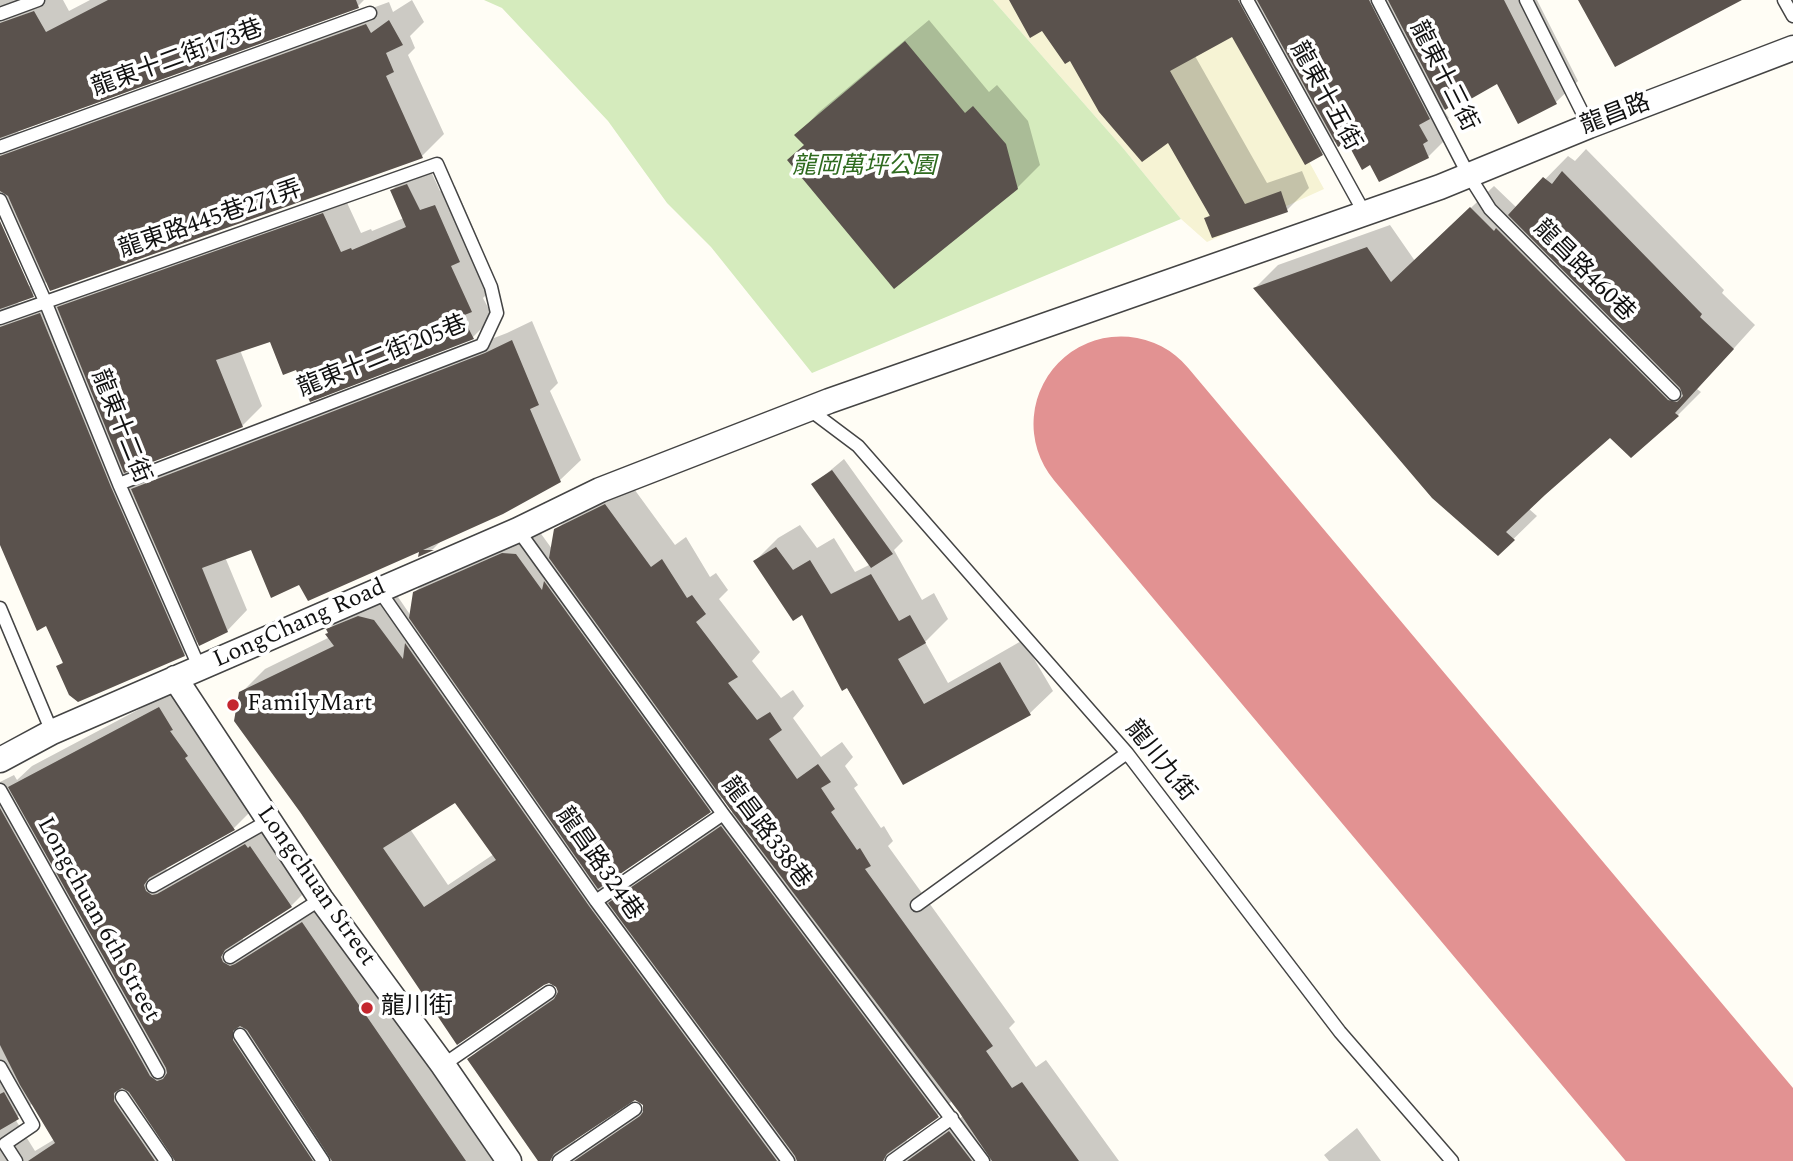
<!DOCTYPE html>
<html>
<head>
<meta charset="utf-8">
<style>
	body { margin:0 }
	canvas { display:block; background:#fffdf5 }
</style>
</head>
<body>
<canvas width="1793" height="1161"></canvas>
<script>
const context = document.querySelector('canvas').getContext('2d');
context.lineJoin = 'round';
function fill(path, color) {
  context.fillStyle = color;
  context.fill(path, 'evenodd');
}
function strokePath(path, color, width, dash) {
  context.strokeStyle = color;
  context.lineWidth = width;
  context.lineCap = dash ? 'butt' : 'round';
  context.setLineDash(dash || []);
  context.stroke(path);
}
function label(font, color, halo, rows, align = 'center') {
  context.font = font + ' Spectral,"Noto Sans TC",serif';
  context.lineWidth = 7;
  context.setLineDash([]);
  context.textBaseline = 'middle';
  context.strokeStyle = halo;
  context.fillStyle = color;
  for (const [text, x, y, turn = 0] of rows) {
    context.save();
    context.translate(x, y);
    context.rotate((+turn || 0) * Math.PI / 180);
    context.textAlign = isNaN(turn) ? turn : align;
    if (halo) context.strokeText(text, 0, 0);
    context.fillText(text, 0, 0);
    context.restore();
  }
}
fill(new Path2D(`
	M993,0h228l103,189 -117,53 -26,-23 -58,-71z`), '#f6f3d4');
fill(new Path2D(`
	M484,0h509l130,148 58,71 -369,154 -101,-126 -44,-44 -59,-82 -106,-113z`), '#d5ebbd');
fill(new Path2D(`
	M0,0h63l6,11 21,-11h274l-6,6 -342,124 5,4h6l362,-132 4,10 19,-12 12,22 -14,14 5,12 -7,7 36,79 -22,22 -375,125 -14,14 -17,6 4,4 323,-111 18,39 10,-4 1,2 32,-13 -12,-28 20,-20 16,-5 12,26 15,-5 24,55 -8,7 20,42 -8,8 10,19 -20,20 -162,62 -14,-32 -26,-28 -31,11 22,56 -20,20 -108,41 6,15 13,-13 354,-136 25,-12 26,62 -8,8 31,69 -21,20 -117,59 -10,10 -13,5 1,-5 -122,34 -47,-35 -27,9 22,53 -20,21 -28,9 -15,15 -126,12 6,-6 -17,-37 -47,-85v-313l27,60h4l-31,-69z
	M1011,0h526l41,81 -22,21 -58,-20 -55,27 6,9 -5,5 6,12 -22,22 -57,6 -23,-23h-12l-14,14 -89,-119 -38,21 72,127 35,-12 7,17 -22,22 -81,8 5,-4 -42,-73 -98,-82 -28,-31z
	M929,20l60,72 8,-7 31,36 12,44 -23,23 -211,-44 -9,-9 22,-23z
	M1586,149l138,141 -2,3 33,32 -58,64 4,3 -23,23 -68,21 -81,73 8,7 -39,38 -243,-266 23,-23 112,-40 25,36 79,-75 23,22 51,-52 7,5z
	M844,459l59,82 -9,9 28,50 12,-7 14,26 -23,23 23,41 75,-43 30,51 -24,23 -125,69 -102,-170 -47,-52 23,-23 22,-13 17,23 17,-10 21,34 16,-8 -57,-80z
	M629,482l46,63 11,-8 24,40 6,-4 12,17 -9,9 41,53 -8,9 29,37 12,-8 11,16 -11,12 28,39 21,-15 11,15 -8,9 13,19 -4,3 27,40 3,-2 9,15 -5,5 127,176 -6,6 27,39 10,-7 73,101h-578l-71,-102 23,-23 66,-46 -2,-5 -8,-4 -91,61 -217,-349 24,-24 65,-32 -2,-7 23,-23 32,-14 15,4 13,19 3,-23 24,-24 101,-38 13,18 4,-19 24,-24zM723,797l11,14 -100,69 -14,14 -11,-15 101,-69zM455,801l39,53 -46,31 -38,-56zM639,1099l5,5 1,4 -56,37 -14,-2v-5l54,-38zM952,1101l11,15 -41,29 -14,-1 -2,-6 32,-23z
	M181,687l74,120 -21,21 -68,39 1,3 7,4 93,-50 45,61 -21,21 -48,30v4l5,4 76,-42 178,259h-502v-379l14,-7 3,5 15,-14zM33,1103l22,36 -20,12 -20,-32z
	M1357,1128l24,33h-52l-5,-6z`), '#0003');
strokePath(new Path2D(`
	M1121,424l619,737`), '#e29292', 175);
fill(new Path2D(`
	M108,0h248l3,8 -359,130v-115l34,-12 12,21z
	M1009,0h229l85,155 -18,10 -73,-128 -62,34 75,133 36,-13 7,21 -76,26 -8,-20 6,-2 -42,-73 -26,19 -43,-50 -29,-51 -5,3 -23,-33 -12,7z
	M1257,0h112l61,119 -11,6 9,16 -5,3 6,14 -50,24 -9,-17 -8,5 -15,-28 -9,5z
	M1388,0h116l53,104 -39,20 -21,-40 -42,24 -2,-3 -8,5z
	M1578,0h164l-127,67z
	M389,20l14,25 -17,8 8,19 -8,4 37,82 -373,133 -42,-95 -8,-5v-35l366,-132 5,9z
	M905,41l60,72 8,-7 33,38 12,45 -124,100 -107,-129 17,-15 -10,-10z
	M1562,171l140,143 -2,3 34,32 -59,64 4,3 -48,42 -21,-20 -65,57 -39,37 9,8 -17,16 -66,-58 -179,-210 114,-41 24,35 79,-75 24,24 2,-3 172,172 9,2 6,-6 -3,-8 -172,-173 35,-38 9,7z
	M407,184l13,26 15,-5 25,57 -9,4 21,46 -10,4 12,23 -164,63 -14,-32 -13,5 -13,-33 -54,18 27,67 -119,46 -67,-166 266,-94 18,39 10,-4 1,2 54,-23 -16,-37z
	M0,221l34,76 -34,12z
	M40,313l71,174 74,169 -107,46 -9,-7 -13,-29 7,-3 -17,-37 -9,5 -37,-86v-218z
	M512,340l27,65 -9,4 31,73 -58,32 -80,36h11l-16,7 1,-5 -111,49 -9,-16 -28,13 -20,-48 -49,18 26,64 -29,14 -68,-157 354,-136z
	M832,470l61,84 -22,14 -60,-84z
	M605,504l46,63 11,-8 25,39 5,-3 14,19 -10,8 42,55 -10,6 29,37 13,-8 12,18 -13,9 28,40 21,-15 13,18 -10,6 14,21 -4,3 26,38 3,-2 11,18 -6,3 128,177 -7,5 26,37 10,-6 57,79h-87l-33,-49 -229,-303 -181,-251 5,-29z
	M776,547l17,23 17,-10 21,34 40,-20 28,47 11,-6 16,28 -28,16 26,45 76,-42 31,53 -128,70 -56,-97 -5,3 -40,-76 -9,6 -40,-60z
	M502,553l14,1 26,36 2,-9 167,231 -113,77 -189,-271 4,-26z
	M358,616l16,4 29,39 2,-16 184,263 188,255h-203l66,-45 3,-4v-7l-8,-5 -81,54 -4,7h-12l-71,-102 87,-60 4,-7 -2,-5 -7,-4 -5,2 -87,60 -157,-233 -66,-91 5,-29 95,-46 -9,-12 3,-1 -2,-4zM455,803l41,57 -72,47 -41,-59z
	M159,707l14,23 -3,1 18,25 -3,2 50,72 -86,48 -5,7 2,6 6,4 5,-1 88,-50 3,4 2,-2 42,61 -67,43 -4,7 2,5 7,4 5,-2 67,-42 164,239h-134l-85,-131 -7,-4 -7,5v9l80,121h-138l-46,-69 -7,-4 -8,5v8l41,60h-127l27,-18 -35,-58 -20,-40v-237l150,268 7,5 6,-2 4,-6 -1,-5 -158,-281z
	M721,826l218,291 -52,37 -4,7h-86l-2,-5 -187,-253z
	M4,1092l15,27 -19,11v-36z
	M949,1131l23,30h-65z`), '#5a524d');
const service = new Path2D(`
	M1247,0l118,214
	M1378,0l90,174 22,35 184,185
	M1526,0l63,126
	M1784,0l9,16
	M0,14l38,-14
	M0,147l370,-134
	M0,200l45,101 74,183 81,185
	M0,318l437,-154 54,123 6,26 -15,32 -363,139
	M810,410l48,36 269,307 213,279 112,129
	M518,530l205,284 260,347
	M379,590l217,311 192,260
	M0,608l52,124
	M0,790l158,282
	M153,886l115,-65
	M596,901l127,-87
	M917,905l210,-152
	M230,957l91,-58
	M240,1035l83,126
	M443,1065l106,-73
	M0,1067l33,58 -28,19 11,17
	M122,1097l44,64
	M559,1161l76,-52
	M892,1161l60,-43`);
const minor = new Path2D(`
	M175,678l146,221 122,166 66,96
	M0,760l52,-28 466,-202 82,-40 229,-89 611,-214 149,-61 204,-78`);
strokePath(service, '#444', 15);
strokePath(minor, '#444', 27);
strokePath(service, '#fff', 12);
strokePath(minor, '#fff', 24);
for (const [x, y, r, color] of [
	[233,705,7,"#c4262e"],
	[367,1008,7,"#c4262e"]
]) {
  const dot = new Path2D();
  dot.arc(x, y, r, 0, 2 * Math.PI);
  context.fillStyle = color;
  context.fill(dot);
  strokePath(dot, '#fff', 2.5);
}
label('24px', '#111', '#fff', [
	["龍東十二街173巷",178,60,-20],
	["龍東十三街",1442,77,63],
	["龍東十五街",1324,97,61],
	["龍昌路",1616,116,-21],
	["龍東路445巷271弄",211,221,-19],
	["龍昌路460巷",1583,272,45],
	["龍東十二街205巷",383,358,-22],
	["龍東十二街",119,427,68],
	["LongChang Road",300,625,-24],
	["龍川九街",1159,762,51],
	["龍昌路338巷",765,834,53],
	["龍昌路324巷",598,865,55],
	["Longchuan Street",315,887,55],
	["Longchuan 6th Street",97,920,61]
]);
label('italic 24px', '#2f6b1f', '#fff', [
	["龍岡萬坪公園",864,168]
]);
label('24px', '#111', '#fff', [
	["FamilyMart",247,705],
	["龍川街",381,1008]
], 'left');
</script>
</body>
</html>
